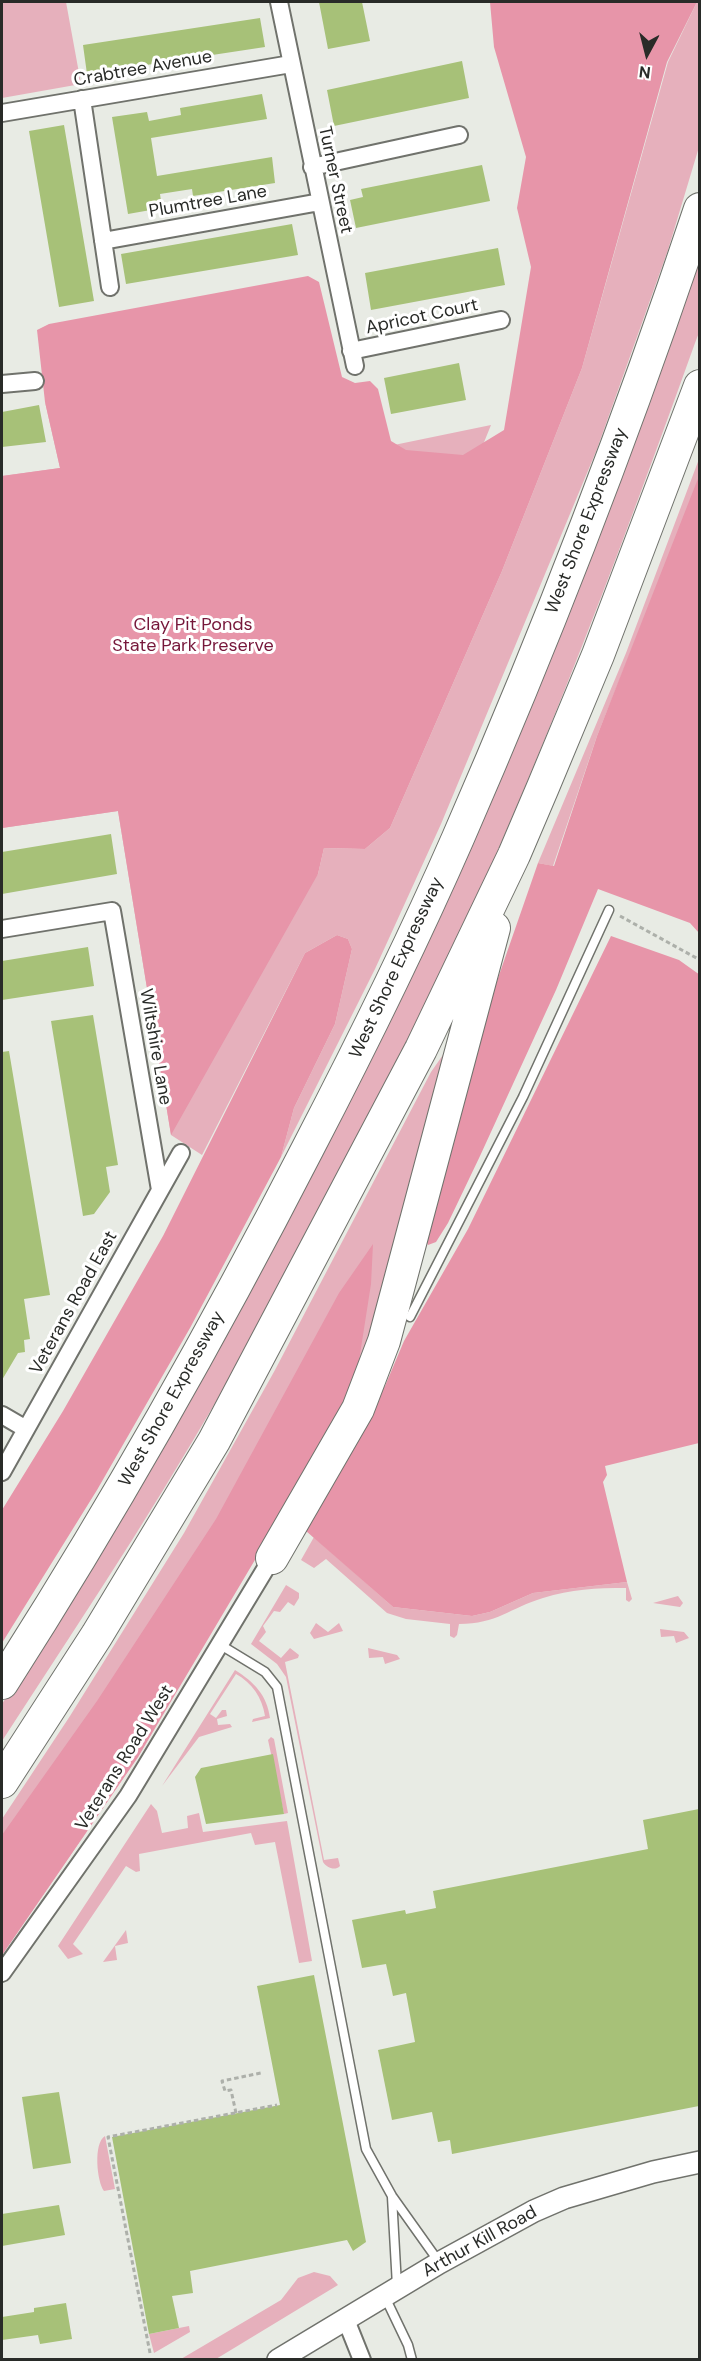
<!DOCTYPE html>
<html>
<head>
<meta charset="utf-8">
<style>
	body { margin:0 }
	#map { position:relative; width:701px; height:2361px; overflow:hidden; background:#e8ebe4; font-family:"DM Sans",sans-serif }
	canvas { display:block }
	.frame { position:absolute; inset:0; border:3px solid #292b28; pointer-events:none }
	.north { position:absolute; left:617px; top:24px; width:60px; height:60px; -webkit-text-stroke:4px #fff; paint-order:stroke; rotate:187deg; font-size:16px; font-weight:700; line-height:24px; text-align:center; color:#292b28 }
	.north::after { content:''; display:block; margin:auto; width:21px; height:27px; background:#292b28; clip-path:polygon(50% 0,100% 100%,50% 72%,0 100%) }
</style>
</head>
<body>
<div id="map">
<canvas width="701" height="2361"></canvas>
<div class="frame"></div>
<div class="north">N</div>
</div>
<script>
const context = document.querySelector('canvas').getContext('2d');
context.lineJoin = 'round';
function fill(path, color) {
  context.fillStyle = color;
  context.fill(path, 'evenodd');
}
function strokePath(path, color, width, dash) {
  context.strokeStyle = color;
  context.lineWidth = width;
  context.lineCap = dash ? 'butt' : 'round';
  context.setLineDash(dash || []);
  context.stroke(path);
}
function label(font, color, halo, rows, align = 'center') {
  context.font = font + ' "DM Sans",sans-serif';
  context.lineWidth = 6;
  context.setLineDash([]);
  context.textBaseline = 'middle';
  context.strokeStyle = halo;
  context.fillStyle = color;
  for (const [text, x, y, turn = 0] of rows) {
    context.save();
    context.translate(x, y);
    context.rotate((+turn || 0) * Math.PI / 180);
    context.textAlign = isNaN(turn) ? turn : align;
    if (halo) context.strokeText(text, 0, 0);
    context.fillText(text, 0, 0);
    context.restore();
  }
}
fill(new Path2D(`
	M2,2h64l15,82 -79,14z
	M697,2h2v145l-31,103 -71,199 -156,375 -66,145 -94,188 13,-49 41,-84 17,-75 -4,-10 -11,-4 -32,18 -103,202 -31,-20 -53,-324 -116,17v-352l58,-8 -15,-66 256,487 17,-15 6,-26 41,1 25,-21 112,-257 80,-203 86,-306z
	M699,254l1,76 -5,13c-97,271 -201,542 -335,797 -70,135 -145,268 -226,397 -43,68 -88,136 -132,204v-37l69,-110 161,-279z
	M491,425l-68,168 -29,-148z
	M699,459v17l-6,21 -96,239 -44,130 -15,-3 88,-210z
	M445,1052l-74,294 -233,411 -136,198v-136l68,-103 114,-183 91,-163 156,-298z
	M314,1537l79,70 79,9 18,-4 43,-19 94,-11 5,17 -3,3 -3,-2v-12c-30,0 -55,1 -83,10 -33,10 -46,26 -84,26l-2,11 -3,3 -4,-2v-12l-44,-5 -19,-6 -61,-54 -12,9 -13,-8z
	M286,1585l13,8v5l-5,8 -6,-4 -8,10 -6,-1 -11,15 3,6 -7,9 22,17 9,-10 9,7 -1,3 -13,4 39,198 14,-2 2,8c-5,5 -13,2 -17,-4l-37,-185 -9,-13 -26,-20z
	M678,1596l5,7 -3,4 -27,-4z
	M316,1623l12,9 11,-9 4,8 -29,8 -4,-6z
	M660,1629l24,3 5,6 -13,5 -2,-7 -13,1z
	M368,1648l29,7 3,4 -15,5 -2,-7 -14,1z
	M235,1670c19,12 32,25 35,48l-18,4 1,-3 12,-3c-3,-19 -13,-33 -29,-42l-26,40 6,4 6,-8h4l1,6 -10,3 1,6 12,-1 2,3 -33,10 -37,49z
	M271,1737l3,2 14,74 -4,1 -16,-74z
	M151,1804l6,7 5,22 26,-5 -1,-12 12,-3 4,19 84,-11 25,140 -13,2 -24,-121 -20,3 -4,-12 -112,21 1,17 -4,1 -10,-6 -53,78 10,10 -15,5 -10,-13z
	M126,1930l2,13 -13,3 2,14 -14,2z
	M105,2136l10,53 -11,2c-7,-9 -11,-48 1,-55z
	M314,2272l16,4 8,9 -122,74h-35l100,-59 17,-22z
	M189,2326l1,6 -36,21 -5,-19z`), '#e6b0bc');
fill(new Path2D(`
	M490,2h207l-30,60 -85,306 -80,203 -112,257 -25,21 -41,-1 -6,26 -147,261 -53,-324 -116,17v-352l58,-8 -15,-66 -8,-72 12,-6 259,-48 11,6 23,95 13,6 15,-2 8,8 13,52 15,9 57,5 41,-25 27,-163 -14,-59 9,-51 -32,-110z
	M699,476v457l-9,-10 -92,-34 -42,101 -76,166 -32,67 -12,19 -8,3 -3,-7 37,-148 35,-109 41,-118 16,3 43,-130z
	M337,935l11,4 4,10 -17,75 -41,84 -13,49 -91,171 -93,162 -95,153v-133l61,-99 100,-175 142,-283z
	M611,936l68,24 21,15 -1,468 -94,23 2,9 -4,7 24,100 -94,11 -43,19 -18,4 -79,-9 -87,-76 69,-132 10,-13 19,-45 64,-112z
	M373,1244l-2,40 -15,96 -72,131 -146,246 -136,198v-120l95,-134 119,-182 123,-226z`), '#e795a9');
fill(new Path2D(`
	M319,2h43l8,39 -42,8z
	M260,18l5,29 -178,27 -4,-29z
	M462,61l7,37 -135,28 -7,-36z
	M262,94l5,25 -116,19 6,38 115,-19 3,26 -82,13 -1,-7 -32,5 2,14 -34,6 -16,-97 35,-5 2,9 32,-6 -1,-7z
	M64,125l30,176 -35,6 -30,-176z
	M482,165l8,36 -134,27 -6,-28 13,-3 -2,-8z
	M292,224l6,31 -172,29 -5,-30z
	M498,248l7,37 -134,25 -6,-37z
	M459,363l7,37 -75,14 -7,-36z
	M39,405l7,37 -44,5v-35z
	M111,834l6,40 -115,20v-42z
	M88,947l6,39 -92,14v-39z
	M93,1015l25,150 -12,2 4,25 -16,22 -11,2 -32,-195z
	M9,1051l41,244 -26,4 6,40 -6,1 1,12 -7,1 -16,27v-328z
	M273,1754l11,60 -78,10 -11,-47 6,-9z
	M699,1809v297l-247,48 -2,-14 -12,2 -6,-30 -40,8 -14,-70 37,-8 -9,-49 -13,3 -7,-32 -24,4 -10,-48 53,-10 1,4 30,-6 -3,-17 215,-42 -5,-29z
	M314,1975l52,267 -13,9 -6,-11 -157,31 3,22 -21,3 7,32 -30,6 -37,-197 168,-32 -23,-119z
	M59,2092l12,71 -38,6 -11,-72z
	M59,2205l6,30 -63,11v-32z
	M66,2303l6,36 -32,5 -2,-9 -36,5v-23l32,-5v-4z`), '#a7c178');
const service = new Path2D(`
	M410,1317l113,-220 86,-187
	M219,1644l46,28 12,15 89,462 26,47 47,66
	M392,2197l5,89
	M385,2297l23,48 4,15`);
const minor = new Path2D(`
	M279,2l76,364
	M82,99l28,188
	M2,113l289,-49
	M312,167l147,-32
	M103,241l217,-39
	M351,351l150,-31
	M2,384l33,-3
	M2,929l110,-18 48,279
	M2,1415l24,14
	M2,1472l179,-319
	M2,1973l126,-177 144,-238
	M346,2320l16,40`);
const tertiary = new Path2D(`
	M278,2360l161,-97 95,-52 30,-13 89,-26 47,-10`);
const motorway = new Path2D(`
	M272,1558l86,-149 26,-68 110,-413
	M2,1683c111,-173 212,-352 306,-535 53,-102 104,-205 150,-310 90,-206 171,-416 242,-629
	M2,1782l95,-147 117,-194 207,-392 93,-194 29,-68 55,-132 102,-269`);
strokePath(service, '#70726c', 11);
strokePath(minor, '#70726c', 20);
strokePath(tertiary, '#70726c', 24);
strokePath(motorway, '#70726c', 34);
strokePath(new Path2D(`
	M620,916l80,44
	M236,2113l-5,-23 -6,1 -3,-10 39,-8
	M150,2353l-42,-216 169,-32`), '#adb0aa', 3, [4.5, 3]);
strokePath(service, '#fff', 8);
strokePath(minor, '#fff', 16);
strokePath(tertiary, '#fff', 21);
strokePath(motorway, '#fff', 32);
label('18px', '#292b28', '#fff', [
	["Crabtree Avenue",143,69,-10],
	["Turner Street",335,180,78],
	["Plumtree Lane",208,202,-10],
	["Apricot Court",422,317,-12],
	["West Shore Expressway",587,521,-69],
	["West Shore Expressway",397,968,-65],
	["Wiltshire Lane",155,1047,80],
	["Veterans Road East",74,1303,-61],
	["West Shore Expressway",172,1399,-61],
	["Veterans Road West",125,1758,-58],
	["Arthur Kill Road",480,2242,-29]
]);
label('18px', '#76173a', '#fff', [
	["Clay Pit Ponds",193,625],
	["State Park Preserve",193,646]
]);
</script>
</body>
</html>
